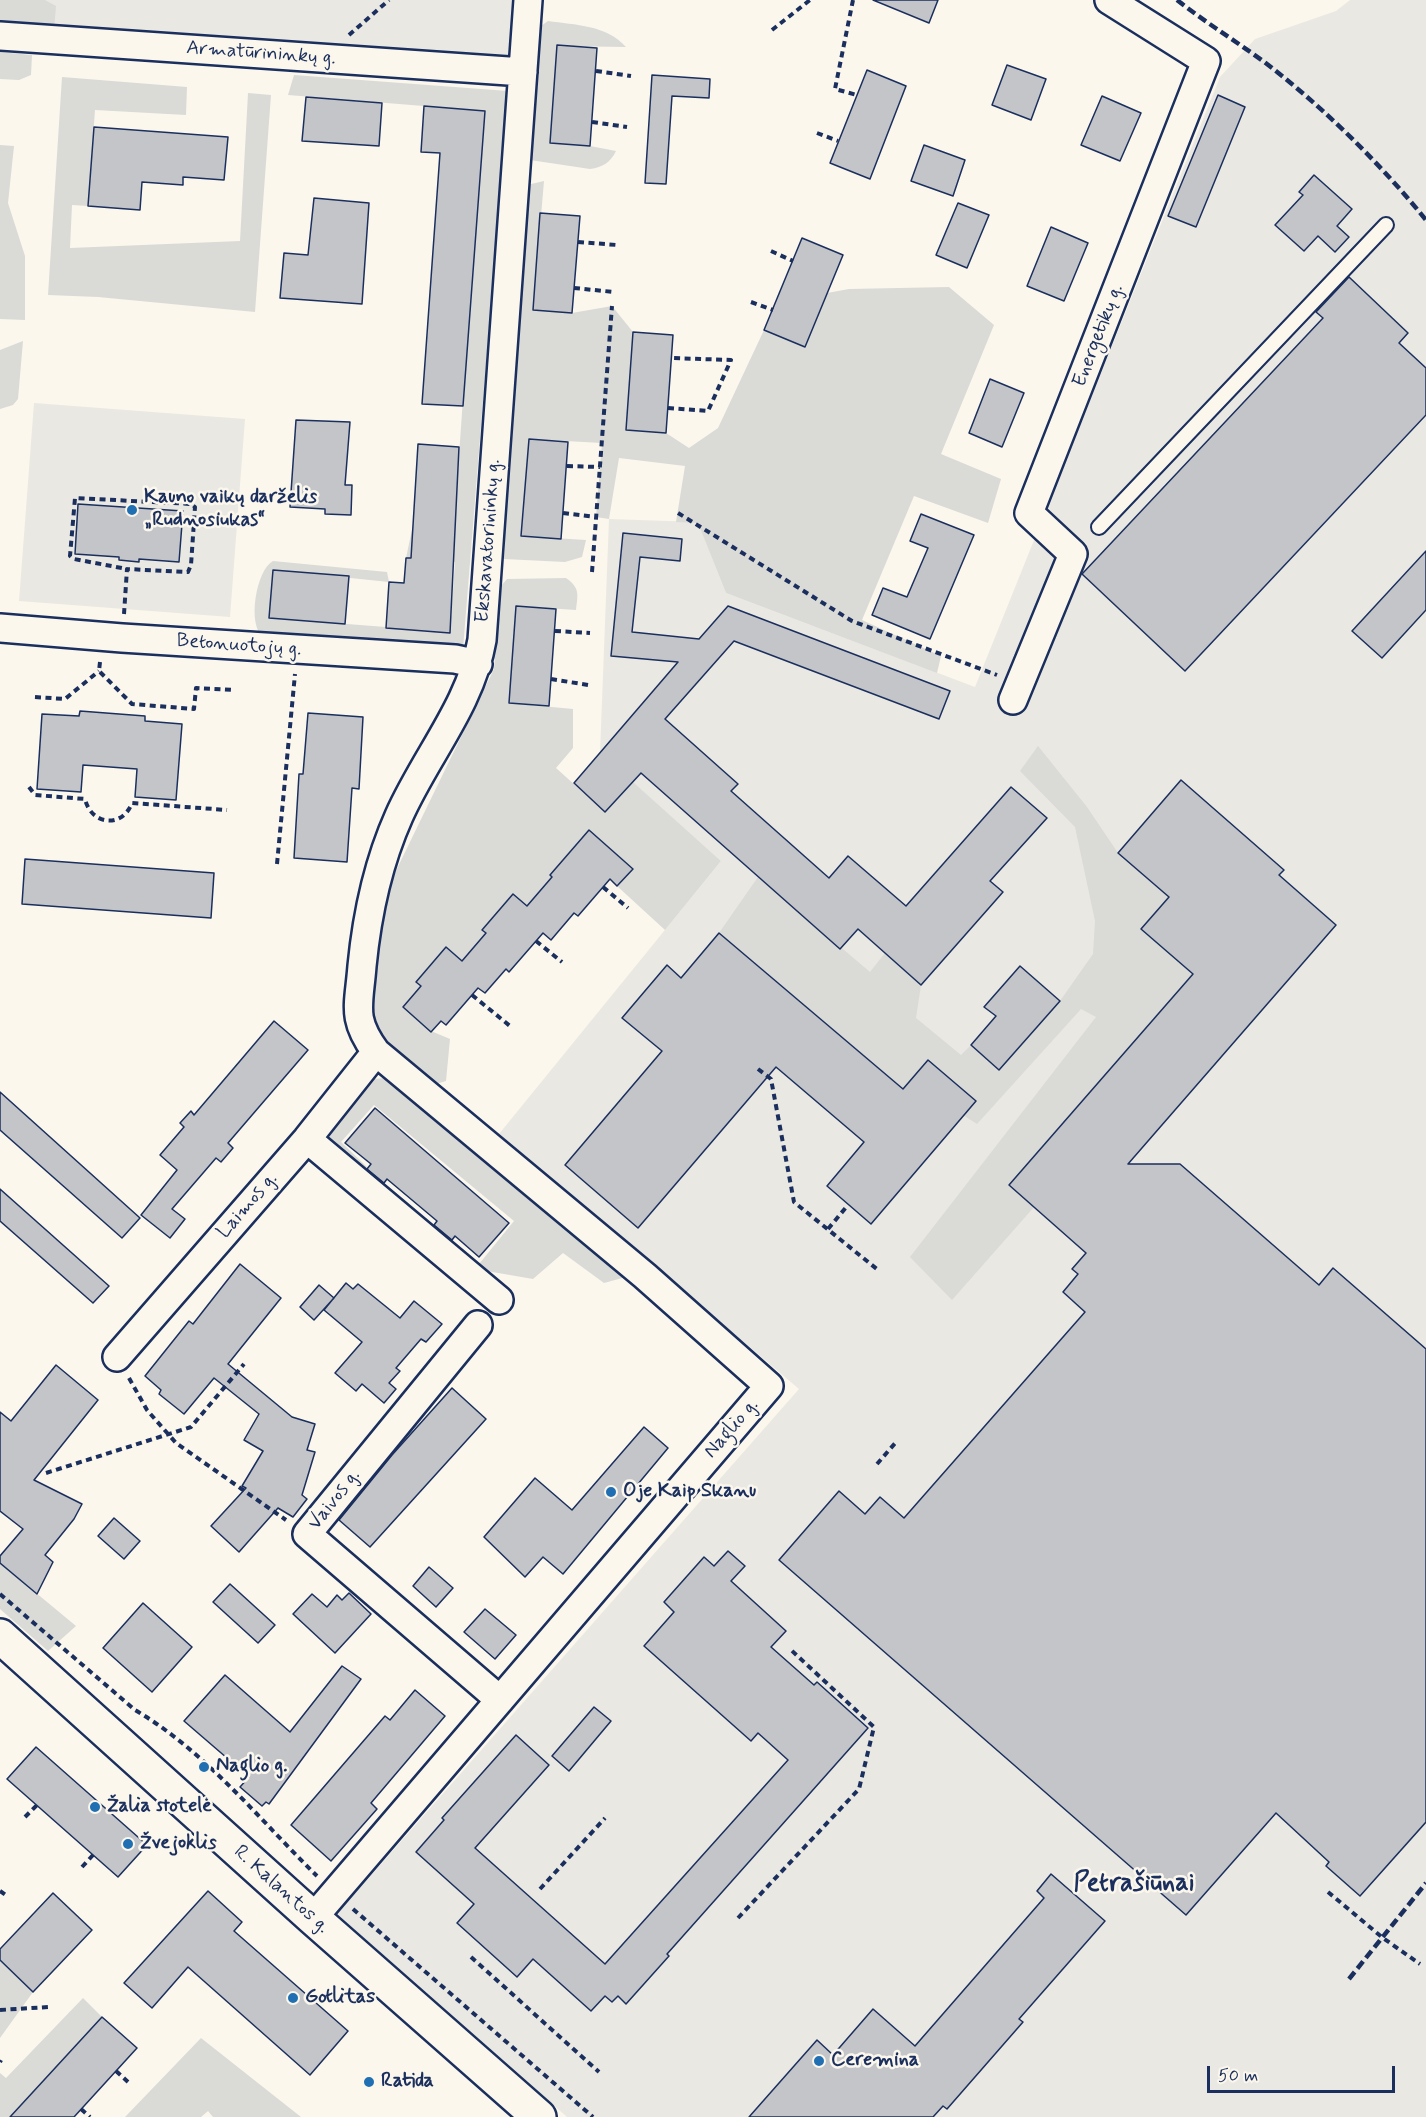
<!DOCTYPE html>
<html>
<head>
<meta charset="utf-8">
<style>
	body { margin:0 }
	#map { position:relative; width:1426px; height:2117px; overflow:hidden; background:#fbf7ec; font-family:Mynerve,sans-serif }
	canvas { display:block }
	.scale { position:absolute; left:1207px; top:2066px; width:188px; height:27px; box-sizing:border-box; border:3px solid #1b2f5e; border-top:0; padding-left:8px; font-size:18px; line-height:21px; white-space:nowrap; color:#1b2f5e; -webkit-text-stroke:4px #fbf7ec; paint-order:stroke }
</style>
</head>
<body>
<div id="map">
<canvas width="1426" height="2117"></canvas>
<div class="scale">50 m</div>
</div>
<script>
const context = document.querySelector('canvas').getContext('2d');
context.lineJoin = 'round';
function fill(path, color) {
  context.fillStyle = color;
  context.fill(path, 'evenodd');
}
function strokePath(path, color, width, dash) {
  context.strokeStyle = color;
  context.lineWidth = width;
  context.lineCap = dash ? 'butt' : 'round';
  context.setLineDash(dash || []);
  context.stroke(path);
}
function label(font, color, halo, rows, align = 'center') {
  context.font = font + ' Mynerve,sans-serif';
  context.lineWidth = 5;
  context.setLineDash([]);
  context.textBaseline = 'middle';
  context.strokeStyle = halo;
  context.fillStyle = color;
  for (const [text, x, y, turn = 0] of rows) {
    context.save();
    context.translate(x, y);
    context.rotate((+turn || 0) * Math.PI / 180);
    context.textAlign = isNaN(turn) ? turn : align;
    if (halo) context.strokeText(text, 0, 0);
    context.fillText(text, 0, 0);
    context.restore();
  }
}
fill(new Path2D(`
	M0,0h513l-4,56 -509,-29z
	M1350,0h76v2117h-859l-230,-203 462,-525 -300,-255 222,-273 -121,-108 9,-234 89,3 28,71 249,94 245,-610 35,-38 81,-28z
	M34,403l211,16 -15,198 -211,-16z`), '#eae8e2');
fill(new Path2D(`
	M0,0h45l11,6 -2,24 -54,-3z
	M548,21c27,4 59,4 78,26l-68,-1 32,100 26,5c-6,12 -13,16 -26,18l-60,-9 8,-132z
	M0,52l32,3 -1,20 -12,5 -19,-1z
	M294,75l214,16 -45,558 -200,-12c-16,-12 -7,-67 10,-76l114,11 2,10 -116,-12 -3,48 180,14 5,-70 -49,-4 7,-33 41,2 14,-200 -41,-3 4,-35 41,2 5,-79 -41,-3 2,-16 27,-17 15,1 5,-66 -197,-16z
	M62,77l125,10 -1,28 -91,-5 -7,96 -16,-1 -2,43 170,-7 8,-148 23,2 -16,217 -157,-15 -50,-2z
	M0,145l14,1 -6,57 17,53v64l-25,-1z
	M544,181l-11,129 39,3 40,-7 21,26 -7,98 40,3 23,15 29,-20 46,-98 41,17 22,-54 22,-4 100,-2 45,38 -53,129 60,25 -13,44 -74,-27 -52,124 79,36 -4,17 -211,-80 -28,-70 -22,-1 9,-56 -66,-8 -10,61 -13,-2 6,-74 -73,-4 -8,97 65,4 -4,17 -17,5 -61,-3 4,-114 19,-260z
	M23,341l-5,58 -5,6 -13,4v-59z
	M566,578c14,10 12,16 10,32l-60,-4 -7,97 64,6v39l-17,20 49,44 28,-30 88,79 -56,69 -48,-44 16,-18 -27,-23 -24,-8 -32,38 2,2 -25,29 -14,-11 -30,34 3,4 -24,28 -16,-13 -30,34 5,4 -18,21 28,24 19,8 -4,42 -10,3 -54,-44 -11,-17 -3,-30 23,-112 103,-212 7,-83 6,-7z
	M1038,746l49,61 31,46 51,44 -28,32 52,45 -184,211 25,22 -82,93 -42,-43 186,-240 -15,-8 -104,115 -14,-9 -60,-26 -184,-156 39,-56 112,95 15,-19 36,32 -5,33 45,37 10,-10 28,25 61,-69 33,-47 2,-33 -20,-94 -55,-56z
	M386,1078l8,6 232,193 -22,6 -41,-30 -30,26 -58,-10 39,-48 -140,-116 -33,37 26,25 -6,8 -35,-34 46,-62z
	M0,1563l76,63 -28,25 -48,-42z
	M0,1960l33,32 -33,46z
	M83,1998l19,19 -92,100h-10v-44l6,5z
	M201,2038l100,79h-88l-5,-6 -7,6h-76z`), '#dadad7');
const building = new Path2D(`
	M873,0h65l-9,23z
	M557,45l40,3 -7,98 -40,-3z
	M1007,65l39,14 -15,41 -39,-15z
	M867,70l39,16 -36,93 -40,-16z
	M652,75l58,4 -1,19 -37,-2 -6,88 -21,-1z
	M1218,95l27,12 -49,120 -28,-11z
	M1102,96l39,17 -21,48 -39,-16z
	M306,97l76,6 -3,43 -77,-5z
	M424,106l61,5 -22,295 -41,-2 18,-251 -19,-1z
	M94,127l134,10 -4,43 -41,-3v8l-41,-3 -2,28 -52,-4z
	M924,145l41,15 -12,36 -42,-15z
	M1314,175l38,34 -15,17 12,11 -14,15 -17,-16 -14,15 -29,-26 28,-30 -4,-3z
	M314,198l55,5 -7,101 -82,-6 4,-45 24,2z
	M958,203l31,12 -22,53 -31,-13z
	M540,213l40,3 -8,97 -39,-3z
	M1051,227l37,16 -24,58 -37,-15z
	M802,238l41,17 -38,92 -41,-17z
	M1349,277l59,56 -9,10 27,25v47l-241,256 -103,-97 241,-256 -7,-6z
	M633,332l40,3 -7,98 -40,-3z
	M990,379l34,14 -22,54 -33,-14z
	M296,420l54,2 -5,63h7l-1,30 -26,-1v-5l-35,-2z
	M529,439l39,3 -7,97 -40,-3z
	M418,444l41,3 -9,186 -64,-5 3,-46 15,1 2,-25h5z
	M78,504l105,7 -4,51 -40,-3v3l-20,-2v-3l-44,-3z
	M921,514l53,21 -44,104 -58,-24 11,-27 24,9 21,-49 -18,-7z
	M623,533l59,6 -2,22 -40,-4 -8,75 67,7 29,-33 222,85 -11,28 -205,-78 -69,78 73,65 -7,7 98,87 19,-22 58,50 105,-119 36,31 -57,63 13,11 -82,93 -63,-56 -18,20 -199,-176 -36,39 -31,-29 104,-121 -67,-6z
	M1426,551v59l-44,48 -30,-27z
	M273,570l76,6 -4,48 -76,-6z
	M516,606l40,3 -7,97 -40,-3z
	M80,711l65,5v5l37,3 -6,76 -41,-3 2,-28 -54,-4 -2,27 -44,-3 5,-75 37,2z
	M308,713l55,4 -4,72 -7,-1 -5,74 -53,-4 5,-84h4z
	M1181,780l103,90 -5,5 57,50 -208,239h52l139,121 14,-17 93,81v473l-66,74 -34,-30 3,-4 -53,-49 -90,102 -407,-355 60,-69 26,23 15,-17 24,21 181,-206 -22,-20 15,-18 -6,-5 14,-16 -77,-68 184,-211 -52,-45 28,-32 -51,-44z
	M589,830l44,39 -16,17 -7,-7 -32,37 -4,-3 -23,27 -8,-7 -34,39 -3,-3 -21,24 -7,-5 -32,37 -5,-4 -10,11 -28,-25 18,-21 -5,-4 30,-35 16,14 24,-28 -4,-3 31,-36 14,12 25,-29 -2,-2z
	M25,859l189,14 -3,45 -189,-14z
	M719,933l184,156 25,-29 48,41 -105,123 -44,-38 37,-44 -88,-75 -138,161 -73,-63 97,-114 -40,-33 45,-53 14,13z
	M1020,966l40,35 -61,69 -28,-25 25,-29 -12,-9z
	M274,1021l34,29 -80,93 5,5 -12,14 -5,-4 -44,51 13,10 -15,19 -29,-23 36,-45 -17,-15 24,-28 -4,-4 11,-12 3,4z
	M0,1092l140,126 -18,20 -122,-108z
	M375,1108l134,115 -30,34 -24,-21 -3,4 -18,-15 3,-4 -50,-42 -3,4 -17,-14 4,-5 -26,-21z
	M0,1189l109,97 -16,17 -93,-82z
	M240,1264l41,34 -53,66 64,53 23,7 -8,26 8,2 -13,43 5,4 -14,18 -15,-9 -39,44 -28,-26 35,-38 -4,-2 21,-35 -19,-11 15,-26 -45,-36 -30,36 -25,-20 2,-4 -16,-14 44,-55 4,3z
	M346,1283l7,6 5,-5 42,34 14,-17 28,23 -16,18 -5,-3 -25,29 4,3 -11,12 7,6 -12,14 -22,-19 -6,7 -21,-18 27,-31 -38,-32z
	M319,1285l15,13 -20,22 -14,-13z
	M56,1365l42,35 -64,80 48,24 -8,15 -29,36 8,7 -16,32 -37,-31v-7l23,-27 -23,-18v-99l11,9z
	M452,1388l34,31 -116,128 -31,-27 53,-65z
	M644,1427l24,21 -105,126 -20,-17 -18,20 -41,-40 51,-59 37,32z
	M114,1518l26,23 -16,18 -26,-23z
	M728,1551l17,15 -14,15 55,50 -15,16 43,38 3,-3 51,46 -201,226 2,2 -43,48 -8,-8 -6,6 -7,-6 -14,15 -58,-52 -16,18 -60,-54 17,-19 -58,-52 28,-32 -2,-2 74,-83 33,30 -74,83 130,116 183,-204 -30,-27 -7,8 -107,-95 30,-34 -10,-10 40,-45 10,9z
	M429,1567l24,21 -17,19 -23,-21z
	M230,1584l45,41 -17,18 -45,-41z
	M349,1593l22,21 -36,39 -42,-39 19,-20 15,13 10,-12 5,5z
	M143,1603l49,44 -40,45 -49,-44z
	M485,1609l31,26 -21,24 -31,-27z
	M342,1666l19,13 -92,125 -3,-2 -4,4 -22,-19 9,-10 -65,-56 41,-46 65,57z
	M415,1690l30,26 -74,87 6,6 -46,52 -40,-36 94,-109 5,4z
	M594,1707l17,14 -42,50 -17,-15z
	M36,1747l111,98 -29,32 -111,-98z
	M1051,1874l54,47 -86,98 4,3 -76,87 -4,-3 -10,11h-184l68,-77 16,15 40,-46 42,37 129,-148 -7,-7z
	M208,1891l34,31 -8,9 114,100 -38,44 -122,-108 -36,41 -28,-25z
	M53,1893l39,37 -59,62 -33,-32v-11z
	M102,2017l35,31 -63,69h-64z`);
fill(building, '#c3c5c9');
strokePath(building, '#1b2f5e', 1.5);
const lane = new Path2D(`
	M1099,527l287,-302`);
const street = new Path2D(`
	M0,36l523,36
	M0,628l122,10 333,21 23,5
	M1013,700l60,-146 -44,-41 177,-452 -97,-61
	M307,1139l192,161
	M478,1325l-171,209 193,166
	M117,1357l190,-218 69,-87
	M313,1918l456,-532 -124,-110 -269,-224c-25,-34 -17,-46 -14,-86 5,-51 16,-103 37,-150 26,-59 72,-111 83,-176l46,-640`);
const primary = new Path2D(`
	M0,1636l313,282 226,199`);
strokePath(lane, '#1b2f5e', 18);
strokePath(street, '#1b2f5e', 32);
strokePath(primary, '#1b2f5e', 38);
strokePath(new Path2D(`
	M853,0l-18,89 22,6
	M772,30l38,-30
	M349,35l40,-35
	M596,71l35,5
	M592,122l35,5
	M817,133l21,8
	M578,242l39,3
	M771,251l22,10
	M574,288l40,4
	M751,302l22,8
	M668,408l40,3 23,-51 -60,-2
	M567,466l33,1
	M563,513l33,4
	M678,513l174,108 145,54
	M592,572l20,-266
	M124,614l3,-45 61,3 3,-7 4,-58 -4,-3 -116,-6 -5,58 4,3 53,10
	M555,631l35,2
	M100,662l-1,9 33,33 62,5 2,-21 39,2
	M551,679l37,6
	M35,697l30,2 34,-28
	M29,787l6,8 50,4c6,26 37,30 47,4l95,7
	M277,864l18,-190
	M603,887l25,21
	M536,941l26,21
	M472,995l38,31
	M758,1069l13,10 23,123 84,68
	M828,1229l20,-24
	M129,1378l18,32 29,33 110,77
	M877,1464l20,-23
	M46,1473l145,-46 53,-63
	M0,1594l135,116c70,41 124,109 182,166
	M25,1817l12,-12
	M82,1867l11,-12
	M540,1889l65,-71
	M0,1891l7,5
	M1328,1892l55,46 37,26
	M353,1909l240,208
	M738,1918l121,-129 15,-62 -84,-78
	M471,1957l128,115
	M0,2010l48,-3
	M0,2062l1,-2
	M116,2071l12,11
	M81,2109l9,8`), '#1b2f5e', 4, [6, 4.5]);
strokePath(lane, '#fbf7ec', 14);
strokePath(street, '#fbf7ec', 27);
strokePath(primary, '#fbf7ec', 33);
strokePath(new Path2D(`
	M1177,0c28,22 57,40 86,61 59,45 116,101 163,159
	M1349,1979l77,-96`), '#1b2f5e', 4.5, [9, 4.5]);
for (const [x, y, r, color] of [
	[132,510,6,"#1f6fb2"],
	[611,1492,6,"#1f6fb2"],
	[204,1767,6,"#1f6fb2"],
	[95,1807,6,"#1f6fb2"],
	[128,1844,6,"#1f6fb2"],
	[293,1998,6,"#1f6fb2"],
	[819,2061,6,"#1f6fb2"],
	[369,2082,6,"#1f6fb2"]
]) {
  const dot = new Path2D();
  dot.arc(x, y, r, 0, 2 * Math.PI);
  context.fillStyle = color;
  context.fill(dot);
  strokePath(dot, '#fbf7ec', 2);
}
label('20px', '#1b2f5e', '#fbf7ec', [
	["Armatūrininkų g.",261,54,4],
	["Energetikų g.",1099,336,-69],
	["Ekskavatorininkų g.",489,541,-86],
	["Betonuotojų g.",239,646,4],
	["Laimos g.",248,1206,-49],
	["Naglio g.",732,1429,-49],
	["Vaivos g.",335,1500,-52],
	["R. Kalantos g.",281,1890,42]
]);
label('bold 20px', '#1b2f5e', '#fbf7ec', [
	["Kauno vaikų darželis",144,498],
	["„Rudnosiukas“",144,521],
	["Oje Kaip Skanu",623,1492],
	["Naglio g.",216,1767],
	["Žalia stotelė",107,1807],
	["Žvejoklis",140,1844],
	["Gotlitas",305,1998],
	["Ceremina",831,2061],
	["Ratida",381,2082]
], 'left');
label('bold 26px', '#1b2f5e', '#fbf7ec', [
	["Petrašiūnai",1134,1885]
]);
</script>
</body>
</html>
